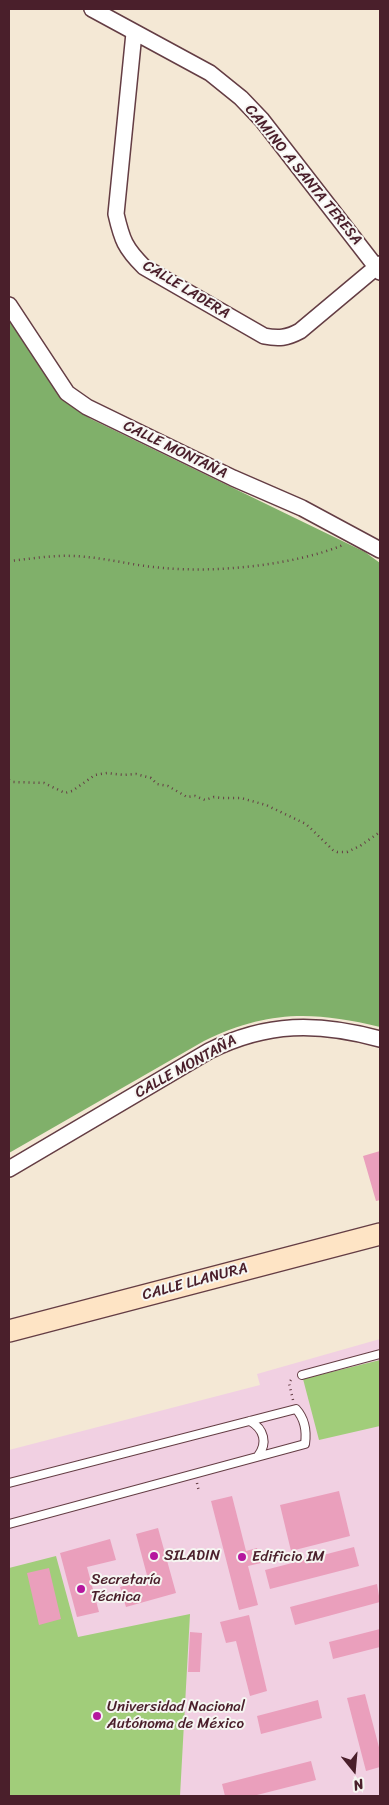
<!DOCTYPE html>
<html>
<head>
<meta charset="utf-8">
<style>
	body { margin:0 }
	#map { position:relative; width:389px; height:1805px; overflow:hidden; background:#f4e8d5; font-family:Sriracha,sans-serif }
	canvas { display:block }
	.frame { position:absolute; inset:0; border:10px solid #4a1f2b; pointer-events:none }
	.north { position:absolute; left:329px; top:1745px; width:50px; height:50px; -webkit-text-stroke:4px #f6f6f2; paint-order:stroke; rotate:163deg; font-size:14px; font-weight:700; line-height:20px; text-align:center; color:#4a1f2b }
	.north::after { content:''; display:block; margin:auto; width:18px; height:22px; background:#4a1f2b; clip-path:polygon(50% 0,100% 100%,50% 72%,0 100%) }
</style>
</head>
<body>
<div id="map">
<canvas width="389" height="1805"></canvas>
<div class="frame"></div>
<div class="north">N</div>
</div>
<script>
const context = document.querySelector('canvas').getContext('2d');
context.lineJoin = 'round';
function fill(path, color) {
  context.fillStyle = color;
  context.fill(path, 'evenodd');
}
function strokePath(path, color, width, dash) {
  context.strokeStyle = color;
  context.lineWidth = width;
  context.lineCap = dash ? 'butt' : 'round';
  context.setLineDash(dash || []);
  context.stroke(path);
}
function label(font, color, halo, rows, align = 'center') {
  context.font = font + ' Sriracha,sans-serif';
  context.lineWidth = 4;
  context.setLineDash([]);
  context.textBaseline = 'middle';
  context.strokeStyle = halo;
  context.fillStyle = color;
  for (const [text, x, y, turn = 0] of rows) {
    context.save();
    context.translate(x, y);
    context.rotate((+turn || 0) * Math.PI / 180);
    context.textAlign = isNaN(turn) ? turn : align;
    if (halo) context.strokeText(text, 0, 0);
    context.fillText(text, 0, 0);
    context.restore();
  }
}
fill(new Path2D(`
	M380,1339v457h-371v-346l251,-65 -3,-11z`), '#f1d0e2');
fill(new Path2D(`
	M380,1360v66l-61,14 -16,-61z
	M56,1556l22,81 112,-23 -10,182h-171v-228z`), '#a1cd7a');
fill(new Path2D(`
	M9,320l50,73 10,11 22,15 274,133 15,11v464c-67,-16 -112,-17 -176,14l-195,112z`), '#80b06a');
fill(new Path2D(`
	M380,1151v49l-4,1 -13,-45z
	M339,1491l11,45 -59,15 -11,-46z
	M232,1496l14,55 11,-3 4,15 -13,3 10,39 -19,5 -28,-109z
	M158,1528l18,65 -50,14 -6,-20 28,-8 -12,-45z
	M110,1539l6,21 -29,7 12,45 -22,5 -17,-64z
	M354,1547l5,19 -89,23 -5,-19z
	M49,1568l12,51 -22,6 -12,-52z
	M377,1584l3,18 -85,23 -5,-18z
	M249,1615l18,76 -17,5 -14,-55 -10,2 -6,-21z
	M380,1629v18l-47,12 -4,-17z
	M190,1632l12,1 -2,39h-12z
	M365,1694l15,57v16l-14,4 -19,-73z
	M318,1700l4,18 -61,16 -4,-18z
	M311,1761l5,19 -63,16h-28l-3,-12z`), '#ea9fbc');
const lane = new Path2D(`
	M302,1375l78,-21
	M250,1421c14,8 18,22 8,35
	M9,1483l287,-74c9,10 11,21 9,35l-296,80`);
const street = new Path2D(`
	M92,9l118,64 31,25 21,22 118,152
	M134,33l-18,181c6,26 9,34 28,53l120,69c15,3 23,2 36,-5l80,-67
	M9,305l58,88 20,14 146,71 69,30 78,42
	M9,1169l200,-118c58,-29 109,-29 171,-12`);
const secondary = new Path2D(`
	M9,1331l371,-97`);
strokePath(lane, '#643d44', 10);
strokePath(street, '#643d44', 18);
strokePath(secondary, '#643d44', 24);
strokePath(new Path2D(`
	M9,561c21,-2 43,-6 64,-5 31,1 60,10 91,12 52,5 131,-3 179,-23
	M9,780l4,2 31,1 21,10 7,-2 23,-16 12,-2 17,2 12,-1 15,4 6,6 11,2 19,11 8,-1 10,4 9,-3 8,1h19l25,7 40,19 27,26 4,2h10l13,-6 20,-14
	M293,1400l-4,-17 4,-6
	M197,1483l2,9`), '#643d44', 2.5, [1, 4]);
strokePath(lane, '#fff', 8);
strokePath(street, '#fff', 15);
strokePath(secondary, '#fee4c5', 21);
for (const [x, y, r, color] of [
	[154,1556,5,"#b5179e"],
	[242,1557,5,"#b5179e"],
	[81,1589,5,"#b5179e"],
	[97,1716,5,"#b5179e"]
]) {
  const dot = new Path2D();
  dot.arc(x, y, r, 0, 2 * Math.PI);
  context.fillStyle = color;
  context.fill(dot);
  strokePath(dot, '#f6f6f2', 2);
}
label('15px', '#4a1f2b', '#f6f6f2', [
	["CAMINO A SANTA TERESA",303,175,51],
	["CALLE LADERA",186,290,31],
	["CALLE MONTAÑA",175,450,26],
	["CALLE MONTAÑA",186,1067,-29],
	["CALLE LLANURA",195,1282,-15]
]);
label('15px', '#4a1f2b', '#f6f6f2', [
	["SILADIN",164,1556],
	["Edificio IM",252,1557],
	["Secretaría",91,1580],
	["Técnica",91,1597],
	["Universidad Nacional",107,1707],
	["Autónoma de México",107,1724]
], 'left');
</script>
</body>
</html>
